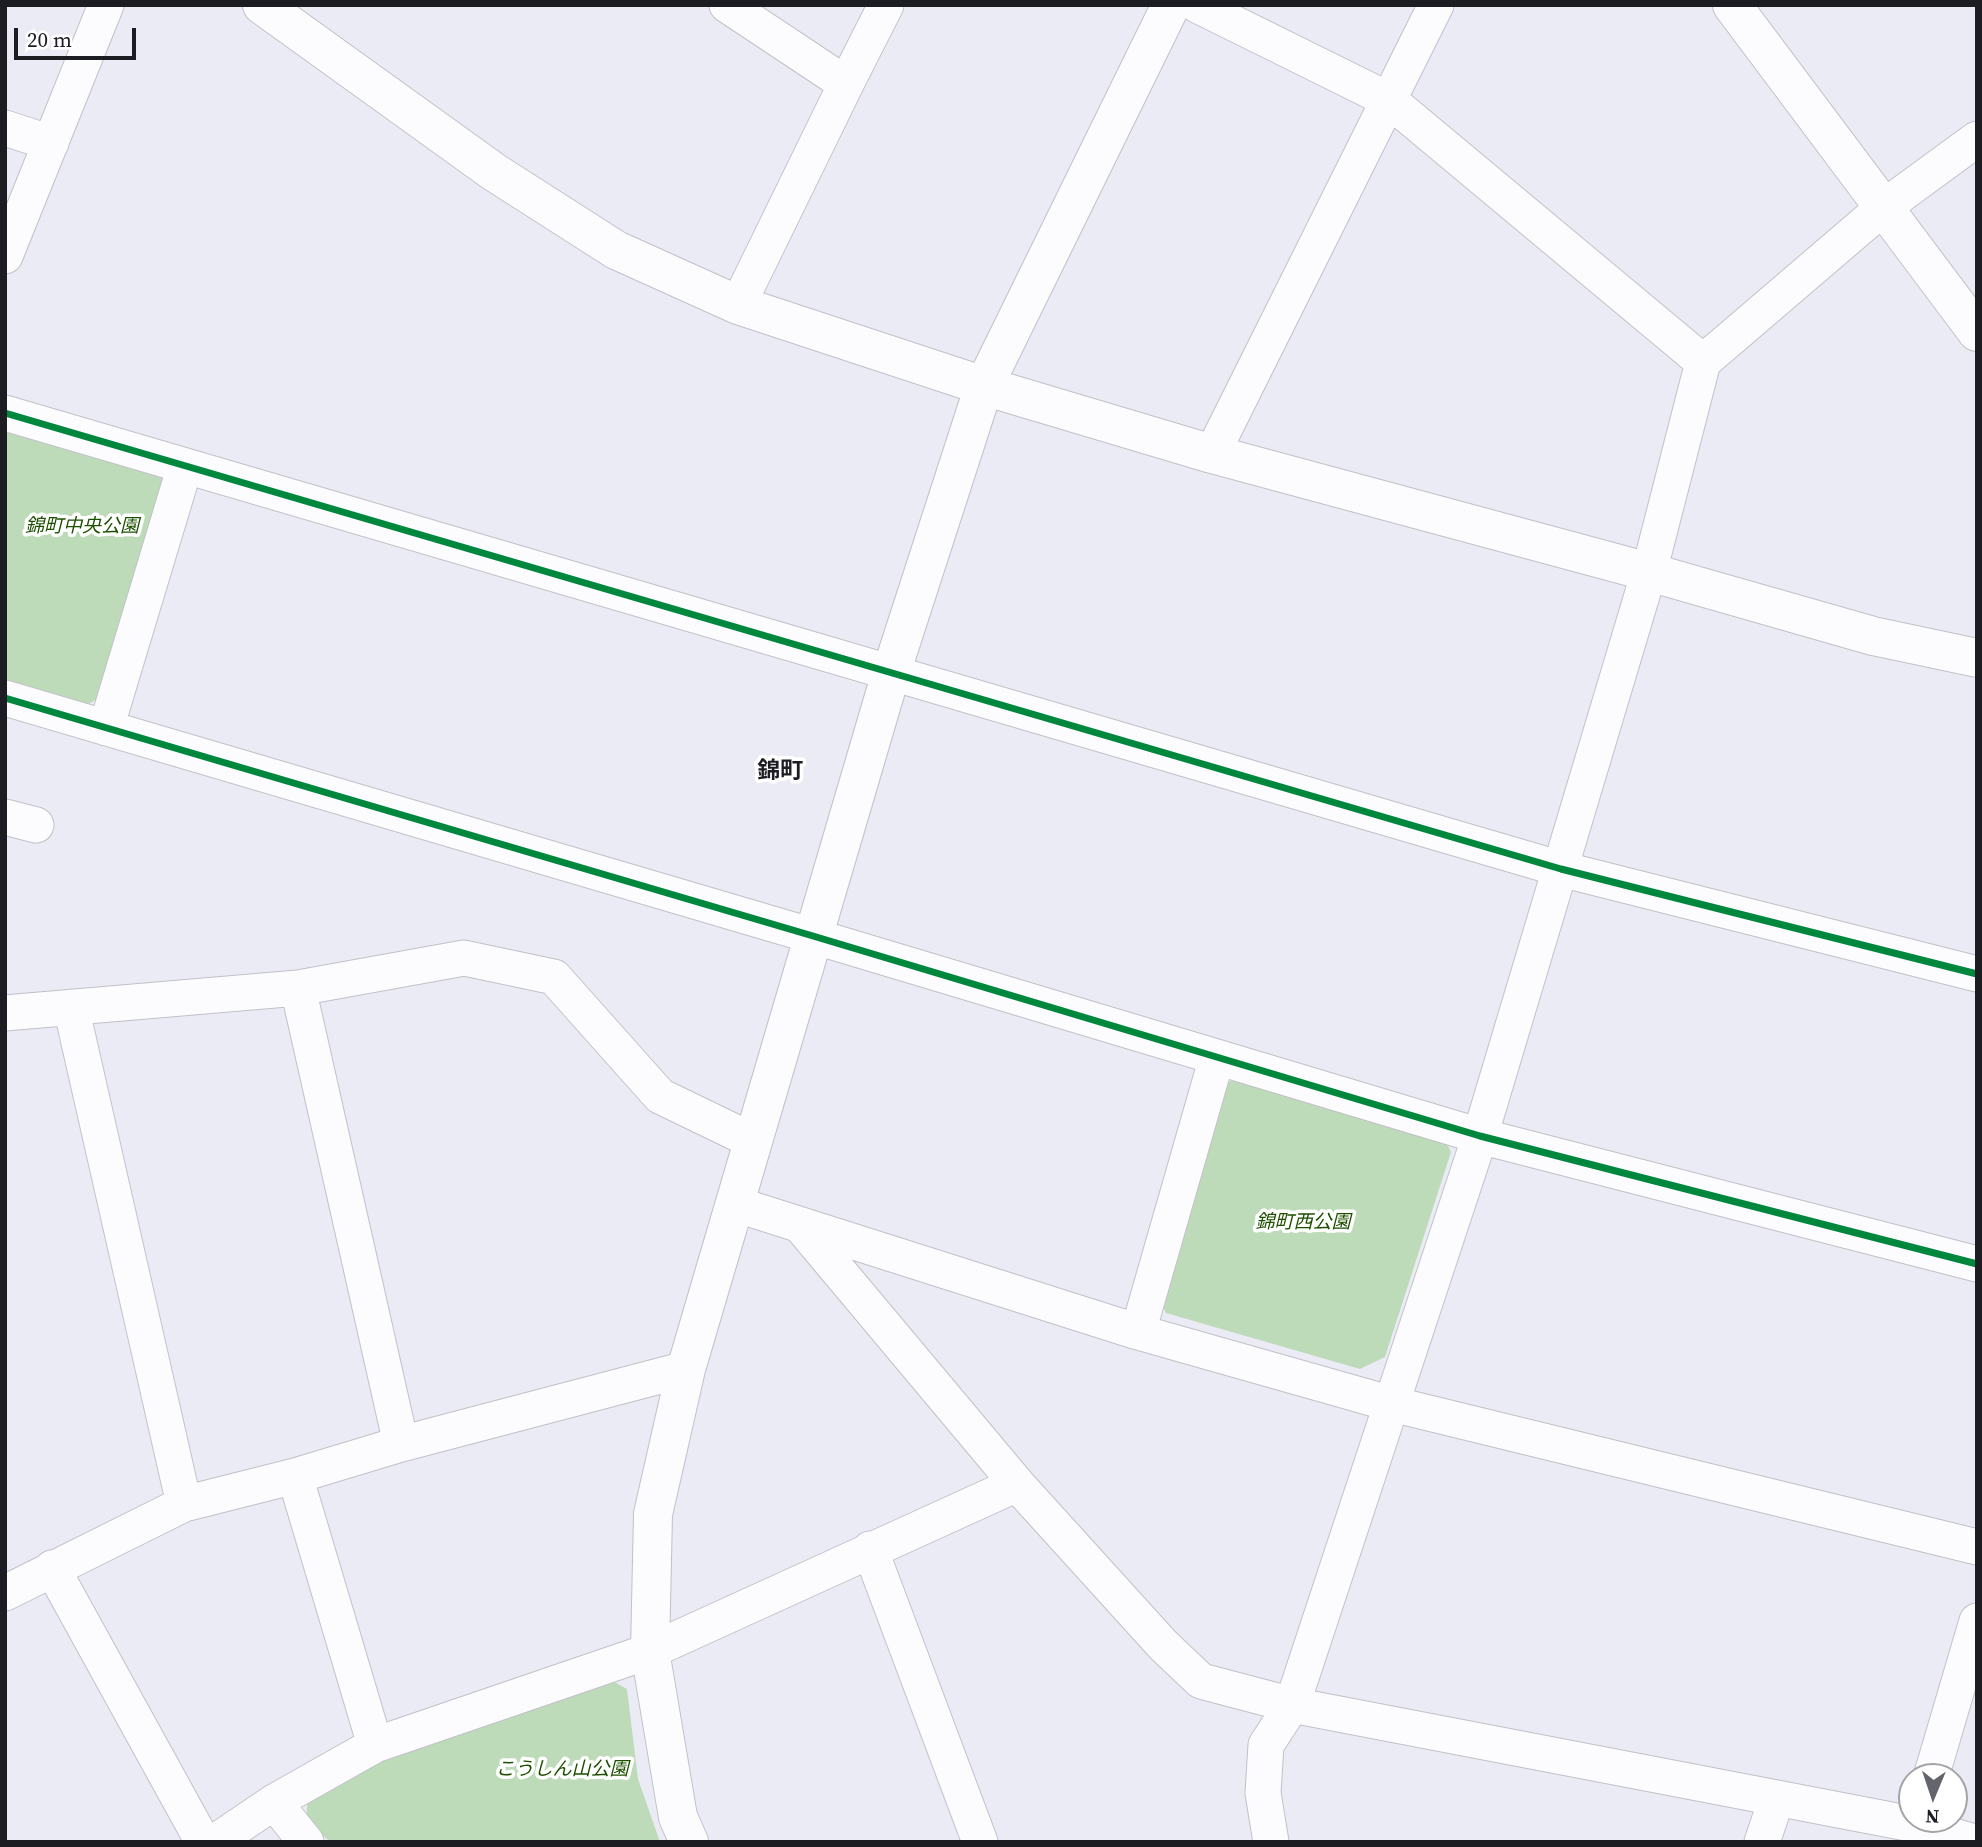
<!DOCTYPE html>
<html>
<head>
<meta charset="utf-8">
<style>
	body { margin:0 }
	#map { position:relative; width:1982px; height:1847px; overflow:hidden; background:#ebebf6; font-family:"Source Serif 4",serif }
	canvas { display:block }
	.frame { position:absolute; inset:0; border:7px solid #1c1c23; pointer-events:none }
	.north { position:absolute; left:1898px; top:1763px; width:70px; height:70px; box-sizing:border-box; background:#fff; border:2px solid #a4a4a7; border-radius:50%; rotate:182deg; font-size:19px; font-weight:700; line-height:28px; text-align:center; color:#1c1c23 }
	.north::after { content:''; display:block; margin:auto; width:24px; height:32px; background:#64646d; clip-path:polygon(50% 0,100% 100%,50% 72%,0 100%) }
	.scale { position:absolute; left:14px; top:28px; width:122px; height:32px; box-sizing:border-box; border:4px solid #1c1c23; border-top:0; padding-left:9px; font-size:21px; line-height:24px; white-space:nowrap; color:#1c1c23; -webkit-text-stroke:5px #fff; paint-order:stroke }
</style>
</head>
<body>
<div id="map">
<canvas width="1982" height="1847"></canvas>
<div class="frame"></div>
<div class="north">N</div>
<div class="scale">20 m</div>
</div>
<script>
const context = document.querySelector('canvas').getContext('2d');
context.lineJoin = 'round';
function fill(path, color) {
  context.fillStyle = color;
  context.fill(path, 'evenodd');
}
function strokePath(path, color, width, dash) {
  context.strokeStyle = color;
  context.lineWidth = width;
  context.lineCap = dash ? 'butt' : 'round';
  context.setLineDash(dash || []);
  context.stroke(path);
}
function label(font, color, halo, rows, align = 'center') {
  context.font = font + ' "Source Serif 4","Noto Sans JP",serif';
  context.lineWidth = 7;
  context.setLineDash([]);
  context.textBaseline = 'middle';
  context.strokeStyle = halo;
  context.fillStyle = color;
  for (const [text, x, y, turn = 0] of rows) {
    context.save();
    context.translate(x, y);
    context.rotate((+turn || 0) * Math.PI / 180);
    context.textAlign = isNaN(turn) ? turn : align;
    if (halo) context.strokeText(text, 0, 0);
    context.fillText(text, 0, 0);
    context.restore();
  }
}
fill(new Path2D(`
	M5,426l165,48 -64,219 -17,11 -84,-25z
	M1234,1079l208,55 9,18 -66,205 -25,12 -194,-56 -9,-17 60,-207z
	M609,1679l18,10 11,90 22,63h-330l-24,-23 2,-22 76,-44z`), '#bedbb9');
const minor = new Path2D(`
	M727,5l119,79
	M1197,5l192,95 314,262
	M5,128l46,15
	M5,256l101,-251
	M738,305l108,-221 40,-79
	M5,413l1556,456 416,105
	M1212,454l224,-449
	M5,698l808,238 667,200 497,128
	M106,728l79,-262
	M5,817l31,8
	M298,988l103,456
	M71,1007l113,497
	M5,1013l293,-25 166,-30 90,19 106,119 93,45
	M735,1204l403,128 254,72 585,143
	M800,1225l217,259 146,161 38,36 91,24 625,120 57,17
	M1138,1332l79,-275
	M295,1476l80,269
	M870,1549l110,293
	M52,1568l151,274
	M5,1593l179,-89 111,-28 106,-32 285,-75
	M1931,1777l46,-156
	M274,1802l32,40
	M215,1842l59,-40 101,-57 275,-94 367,-167
	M1271,1842l-8,-49 3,-48 26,-40 188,-569 169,-564 54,-210 181,-155 93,-68
	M1762,1842l15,-44`);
const tertiary = new Path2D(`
	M262,5l232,167 122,78 122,55 246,81 228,68 437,118 224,64 104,22
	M1732,5l245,327
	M689,1842l-11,-25 -28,-166 3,-137 33,-145 205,-696 93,-287 187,-381`);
strokePath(minor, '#c1c1c9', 37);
strokePath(tertiary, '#c1c1c9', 40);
strokePath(minor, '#fcfcfe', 35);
strokePath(tertiary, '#fcfcfe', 38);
strokePath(new Path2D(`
	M5,413l1556,456 416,105
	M5,698l808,238 667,200 497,128`), '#00873e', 7);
label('italic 19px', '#1d5000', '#fff', [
	["錦町中央公園",82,527],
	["錦町西公園",1303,1223],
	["こうしん山公園",562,1770]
]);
label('bold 23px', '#1c1c23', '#fff', [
	["錦町",780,772]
]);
</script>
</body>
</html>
